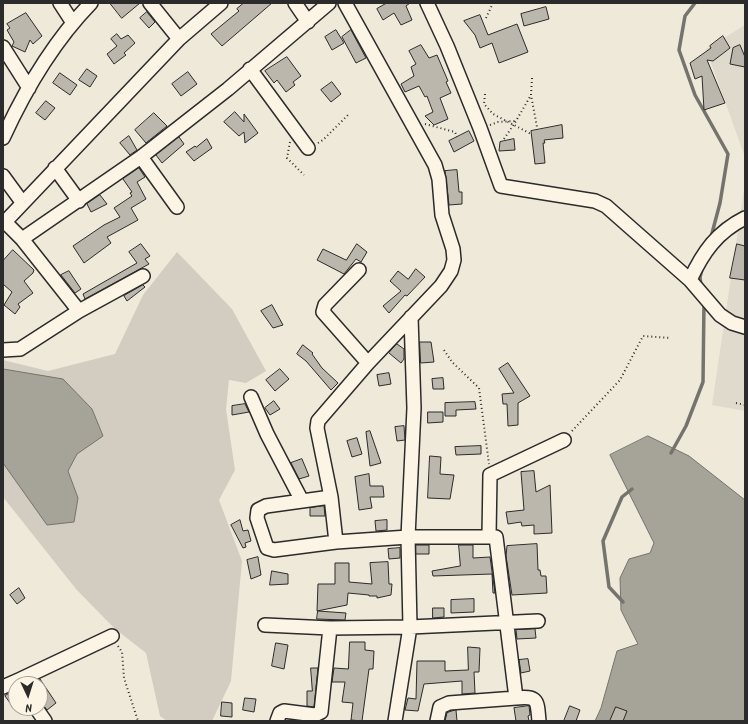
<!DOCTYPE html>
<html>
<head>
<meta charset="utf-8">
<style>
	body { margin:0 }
	#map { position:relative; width:748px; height:724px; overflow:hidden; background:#efe9da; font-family:Kalam,sans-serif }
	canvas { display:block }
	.frame { position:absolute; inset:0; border:4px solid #2b2b2b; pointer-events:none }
	.north { position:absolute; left:8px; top:676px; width:40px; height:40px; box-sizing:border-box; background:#fcf5e5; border:1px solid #a8a49b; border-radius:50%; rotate:176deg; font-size:11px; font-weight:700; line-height:16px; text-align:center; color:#2b2b2b }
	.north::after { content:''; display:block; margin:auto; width:14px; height:18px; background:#2b2b2b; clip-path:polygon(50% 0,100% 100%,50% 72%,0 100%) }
</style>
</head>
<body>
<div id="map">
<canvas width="748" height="724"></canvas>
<div class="frame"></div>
<div class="north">N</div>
</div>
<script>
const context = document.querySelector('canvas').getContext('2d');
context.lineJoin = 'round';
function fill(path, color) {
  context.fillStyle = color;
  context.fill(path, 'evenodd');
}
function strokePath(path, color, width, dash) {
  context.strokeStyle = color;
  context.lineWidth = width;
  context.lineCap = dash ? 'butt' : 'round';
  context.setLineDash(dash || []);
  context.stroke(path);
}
fill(new Path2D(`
	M745,25v132l-39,-108z
	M745,183v228l-33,-6z`), '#e0dacc');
fill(new Path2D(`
	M177,252l55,57 34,62 -20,12 -17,-3 -3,29 9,61 -16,30 23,61 -11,120 -19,40h-45l-7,-5 -14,-63 -32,-25 -38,-39 -73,-92v-137l45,11 67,-17 28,-59z`), '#d2cdc0');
const water = new Path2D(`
	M3,369l60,10 29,30 11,27 -26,18 -9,17 10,27 -4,24 -27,3 -44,-62z
	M648,436l41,20 56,44v221h-150l6,-13 16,-57 21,-7 -17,-34 -1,-32 9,-19 21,-6 4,-10 -44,-88z`);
fill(water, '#a6a399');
strokePath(water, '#75736d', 1);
strokePath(new Path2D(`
	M695,3l-10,13 -6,34 16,45 33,59 -8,49 -9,34
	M701,286l-1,-9 3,-11
	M671,453l15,-27 17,-44 1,-80
	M623,602l-14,-15 -6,-46 19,-44 10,-8`), '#75736d', 3.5);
const building = new Path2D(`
	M110,3h30l-18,15z
	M244,3h28l-50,43 -11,-12 28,-23 -2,-2z
	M387,3h23l-4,3 6,14 -11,5 -7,-12 -11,7 -6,-11z
	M546,7l3,12 -25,7 -3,-12z
	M147,12l8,10 -6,6 -9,-10z
	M26,13l16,23 -9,8 -3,-4 -5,12 -13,-6 2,-4 -7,-12 3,-2 -3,-4z
	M480,15l8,20 29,-11 11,28 -29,11 -7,-20 -12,5 -5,-13 -11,-14z
	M336,30l8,13 -12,7 -7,-13z
	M351,30l15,28 -10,5 -14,-26z
	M117,34l4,5 7,-4 7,8 -11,10 2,2 -12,9 -7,-10 10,-8 -6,-7z
	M723,36l7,12 -17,13 -6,-1 18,43 -21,7 -2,-34 -7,3 -5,-16 21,-15 -1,-2z
	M421,45l8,13 8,-3 11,26 -2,1 5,11 -11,5 8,21 -14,6 -9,-9 8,-4 -6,-16 -2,1 -6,-11 -14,6 -4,-8 13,-8 -3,-9 5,-3 -7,-13z
	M740,45l5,12v10l-15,-3 3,-16z
	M287,57l14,19 -8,6 2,3 -9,7 -9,-12 -3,3 -9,-12z
	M87,69l10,7 -7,11 -11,-7z
	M188,72l9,12 -16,12 -9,-12z
	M60,73l17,12 -7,10 -17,-12z
	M332,82l9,12 -10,8 -10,-12z
	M46,101l9,7 -10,12 -9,-7z
	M235,112l9,10v-8l14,19 -13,10 -1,-11 -5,4 -15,-14z
	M154,113l13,13 -21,17 -11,-13z
	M562,125l1,13 -19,2 1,3h-2l2,20 -10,1 -4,-33z
	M469,131l5,10 -20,11 -5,-11z
	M129,136l8,14 -7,5 -10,-12z
	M179,137l5,7 -22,19 -6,-8z
	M207,139l5,9 -18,13 -8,-9 9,-6 1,1z
	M514,139l1,11 -16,1 1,-9z
	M139,168l6,9 -8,5 9,17 -15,9 7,12 -31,17 4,6 -27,20 -11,-17 31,-21 16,-8 -6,-9 18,-12 -2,-3 2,-1 -9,-13z
	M457,170l2,22h3v12l-13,1 -4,-34z
	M100,195l7,9 -16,8 -4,-8z
	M141,244l9,12 -5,3 4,5 -64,35 -2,-5 54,-31 -8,-11z
	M357,244l10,8 -6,10 -5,-3 -12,15 -27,-14 6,-11 23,11z
	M737,244l8,2v34l-15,-2z
	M13,250l21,20 -1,3 -9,8 9,12 -15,11 2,3 -5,7 -11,-9 8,-13 -9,-8v-23z
	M416,269l9,8 -18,19 -2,-1 -16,18 -6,-7 18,-15 -11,-10 8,-10 10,8z
	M69,271l12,18 -6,4 -14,-18z
	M143,285l2,2 -18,14 -3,-5z
	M272,305l11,20 -10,3 -12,-17z
	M420,342h11l3,20 -13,1z
	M397,344l7,5v10l-3,4 -12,-10z
	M303,345l10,8 -1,1 10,14 16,15 -7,7 -25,-29 -9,-7z
	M508,363l22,33 -12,7v22l-10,1 -1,-22h-4l-1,-10 12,-1 -15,-24z
	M280,369l9,10 -14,12 -9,-11z
	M389,373l2,11 -12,2 -2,-11z
	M443,378l1,11h-11l-1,-10z
	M274,401l6,8 -10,6 -5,-7z
	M475,402l1,7 -20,1v6h-11v-13z
	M245,404l4,8 -17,3v-9z
	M428,412h15v10l-15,1z
	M404,426l1,14 -8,1 -2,-14z
	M370,431l11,32 -11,3 -4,-34z
	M357,438l5,16 -10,3 -5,-16z
	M481,446v8l-25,1 -1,-8z
	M430,456l11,1 -1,17 14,1 -4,24 -22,-1z
	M302,459l7,17 -10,3 -8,-16z
	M534,471l2,21 14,-7 2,48 -18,1v-9l-12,1 -1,-4 -13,2 -2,-12 18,-2 -3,-38z
	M369,474l1,12h13l1,11h-14l2,11 -13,2 -4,-33z
	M324,506l1,10h-15v-8z
	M240,520l3,11 5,-1 3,11 -6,2 1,4 -3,1 -12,-23z
	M387,520v10l-11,1 -1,-10z
	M537,544l1,26h2l1,6h5l1,17 -35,2 -6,-39 1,-10z
	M416,545h13v9h-13z
	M459,545h14v13l17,-1 5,36h-2l-1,-19 -59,2 -1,-5 28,-5z
	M400,548v10l-11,1 -1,-10z
	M258,557l3,18 -10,4 -4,-19z
	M388,562l1,22h3l-1,11 -14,3v-2h-8v-1l-21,-2 -1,12 -30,6 1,-27h17v-21h14v19l23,2 -2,-21z
	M272,571l16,3v10l-18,1z
	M19,588l6,10 -8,6 -7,-9z
	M474,599v13l-23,1v-13z
	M433,608h11v9l-11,1z
	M318,611l28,2 -1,7 -28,-1z
	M535,629l1,9 -19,1 -1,-9z
	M350,642h15v8l9,1 -1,18h-4l-7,52 -11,-1 2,-17 -11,-1 3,-20h-13l2,-14 14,1z
	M276,643l12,2 -4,24 -12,-3z
	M468,647l12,1 -1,24h-5l1,21 -13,1v-13l-38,3 -6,27 -13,-1 3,-12 8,1 1,-38h28v10l23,-1z
	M528,659l2,12 -9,2 -2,-13z
	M311,668h7l-4,39 -7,-1v-15h5z
	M40,679l16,24 -9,7 -7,-9z
	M16,690v21l-11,-15z
	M245,698l11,1 -2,13 -11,-2z
	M222,702l10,1v14l-11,-1z
	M529,706l1,9 -2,1 1,5h-13l-2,-13z
	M570,706l10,4 -4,11h-12z
	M616,707l11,4 -4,10h-13z
	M456,710l1,11h-12l2,-8z`);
fill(building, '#bcb7ac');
strokePath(building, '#2b2b2b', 1);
const street = new Path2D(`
	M60,3l13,20
	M150,3l29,36
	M295,3l13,19
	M427,3l20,43 33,82 21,58 94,15 11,5 84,74 30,35 12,8 13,4
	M3,47l26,41
	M250,69l58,79
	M3,138c22,-48 51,-97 88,-135
	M141,157l36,50
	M55,168l24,33
	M3,176l19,26
	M5,222l17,17 57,72
	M3,224l176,-185 42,-36
	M22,239l119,-82 87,-68 101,-86
	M359,270l-34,35 -2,7 45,51
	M690,280c13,-28 27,-48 55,-62
	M3,350l17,-1 59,-38 64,-35
	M251,397l16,37 35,67
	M331,497l-65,9 -8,4 -1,8 10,30 7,2 62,-8 72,-5h88l20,161c23,-2 21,3 23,23
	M489,536l1,-61 74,-35
	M336,542l-5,-45 -14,-69 1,-7 50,-58 73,-77 10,-15 3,-11 -1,-11 -11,-34 -3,-36 -4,-14 -90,-162
	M265,625l65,3
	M22,684l-1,-5 91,-43
	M3,687l18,-8
	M36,708l9,13
	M277,721l3,-8 4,-2 31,4 6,-3 9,-84 80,-1 128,-6
	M395,721l15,-94 -2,-90 6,-129 -3,-91
	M437,721l3,-14 9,-4 67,-5`);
strokePath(street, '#2b2b2b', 16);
strokePath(new Path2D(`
	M486,18l7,-15
	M532,78l-1,17 6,32
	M485,94l-1,10 9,10 38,20
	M425,124l30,8 2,5
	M490,125l8,-3 18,-1
	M504,139l12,-18 15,-26
	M290,142l-3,16 17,17
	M318,143l5,-3 25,-25
	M444,350l8,12 27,26 10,76
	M736,403l9,2
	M572,431l48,-51 23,-44 28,2
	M118,646l4,6 2,26 14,43`), '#2b2b2b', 2, [1, 3]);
strokePath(street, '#fcf5e5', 13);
</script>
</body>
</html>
